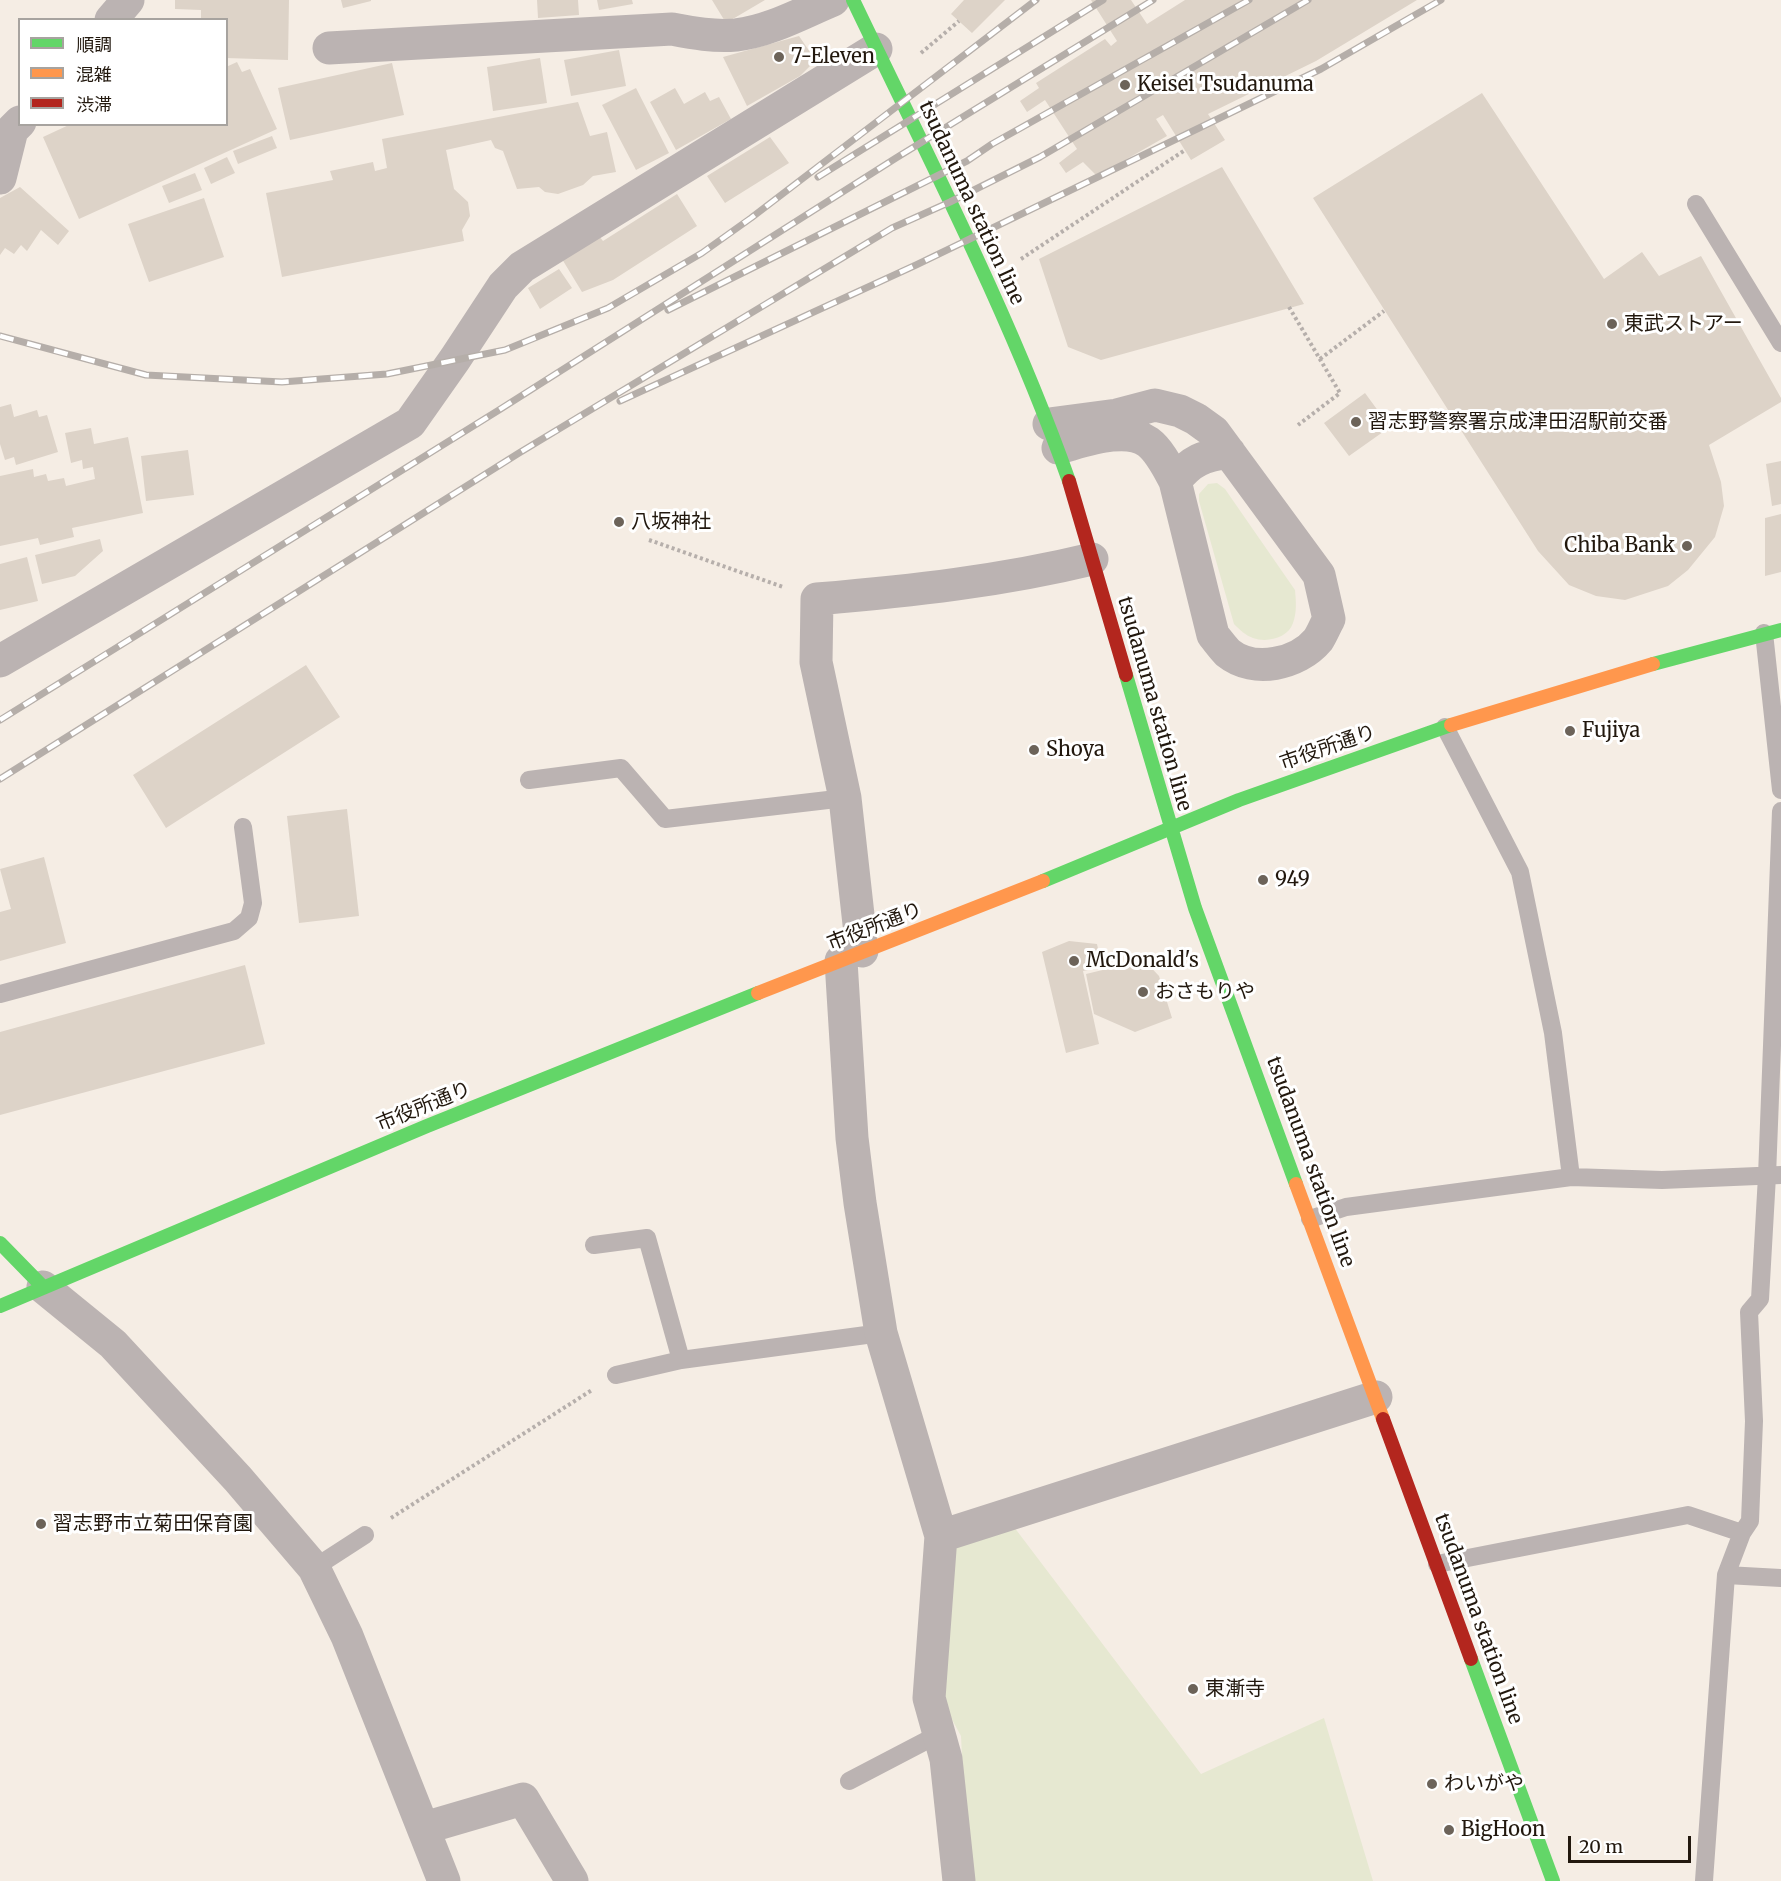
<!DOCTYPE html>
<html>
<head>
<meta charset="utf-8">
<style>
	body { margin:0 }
	#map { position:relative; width:1781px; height:1881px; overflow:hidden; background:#f5ede4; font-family:Merriweather,"Noto Sans JP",serif }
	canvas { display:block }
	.legend { position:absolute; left:18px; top:18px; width:210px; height:108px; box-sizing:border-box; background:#fff; border:2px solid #a7a39f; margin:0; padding:8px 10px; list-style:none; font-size:18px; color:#22180e }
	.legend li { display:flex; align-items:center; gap:12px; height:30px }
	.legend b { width:30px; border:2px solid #a7a39f }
	.scale { position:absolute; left:1568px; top:1836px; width:123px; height:27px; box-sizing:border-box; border:3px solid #22180e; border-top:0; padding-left:8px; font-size:18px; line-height:21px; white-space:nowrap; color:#22180e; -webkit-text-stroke:4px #fff; paint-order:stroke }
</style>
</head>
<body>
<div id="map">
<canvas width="1781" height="1881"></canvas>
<ul class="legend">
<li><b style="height:8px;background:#63d668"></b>順調</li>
<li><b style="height:8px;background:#ff974d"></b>混雑</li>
<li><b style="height:8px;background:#b3261e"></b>渋滞</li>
</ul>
<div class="scale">20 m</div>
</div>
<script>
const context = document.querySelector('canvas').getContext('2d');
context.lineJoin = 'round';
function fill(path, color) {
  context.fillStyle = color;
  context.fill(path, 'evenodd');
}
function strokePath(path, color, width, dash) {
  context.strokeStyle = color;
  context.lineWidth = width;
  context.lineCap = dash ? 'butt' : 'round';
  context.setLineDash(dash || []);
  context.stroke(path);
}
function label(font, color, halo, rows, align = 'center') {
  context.font = font + ' Merriweather,"Noto Sans JP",serif';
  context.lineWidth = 6;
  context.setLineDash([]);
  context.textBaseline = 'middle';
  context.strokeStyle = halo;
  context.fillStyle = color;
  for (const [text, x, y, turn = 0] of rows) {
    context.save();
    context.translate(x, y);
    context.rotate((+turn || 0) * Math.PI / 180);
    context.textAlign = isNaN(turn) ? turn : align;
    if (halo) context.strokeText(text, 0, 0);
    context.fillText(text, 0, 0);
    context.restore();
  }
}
fill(new Path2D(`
	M1217,483l8,6 70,101c1,11 2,22 -2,33 -5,15 -26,20 -40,15 -8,-3 -13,-8 -19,-14l-35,-123v-7l9,-10z
	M1011,1523l190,251 123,-56 49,163h-405l-7,-145 -19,-35 10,-156z`), '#e6e8d1');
fill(new Path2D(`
	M175,0h114l-1,60 -62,-2v-38h-25v-10l-26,-1z
	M341,0h30v1l-28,7z
	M537,0h41l1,15 -41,3z
	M597,0h35l1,4 -34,6z
	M712,0h53l-39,23z
	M964,0h41l-33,33 -21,-19z
	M1091,0h40l16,24 38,-24h232l-101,61 -108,53 17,26 -34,20 -28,-45 -7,4 11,17 -70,40 -14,-14 -17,11 -7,-10 18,-14 -32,-49 -18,12 -7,-11 19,-13 -3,-5 69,-44 6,7 6,-5z
	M799,36l13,19 -1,10 -11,11 -53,30 -24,-49z
	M619,50l7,36 -55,10 -7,-36z
	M540,58l7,45 -54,8 -6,-44z
	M237,62l5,10 8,-3 27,60 -198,90 -36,-82 28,-13h155v-57z
	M392,63l12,52 -114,25 -12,-52z
	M636,88l33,65 -33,17 -34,-65z
	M675,88l9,16 21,-12 5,9 9,-4 12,22 -55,31 -26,-48z
	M1482,93l122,186 38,-27 17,24 42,-20 80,142v4l-72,43 12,37 3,24 -9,31 -27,33 -20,16 -43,14 -29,-4 -27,-11 -31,-34 -225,-353z
	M578,102l12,34 17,-4 9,40 -23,4 -10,9 -25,9 -13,-2 -6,-5 -22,2 -14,-38 -8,-3 -4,-8 -45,10 8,39 14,13 2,14 -8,14 2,11 -182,36 -16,-84 67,-13 -3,-9 43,-9 2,9 12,-3 -5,-29z
	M272,136l5,12 -39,16 -5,-13z
	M770,137l19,26 -64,40 -18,-27z
	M227,157l8,16 -24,11 -7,-16z
	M1222,167l82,137 -203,56 -33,-13 -29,-88z
	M195,173l7,17 -33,13 -7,-17z
	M20,187l49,44 -11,14 -17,-15 -14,21 -6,-6 -7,9 -9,-6 -5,7v-57z
	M677,194l20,32 -84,54 -31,12 -20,-33 37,-23 4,5z
	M204,198l20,59 -75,25 -21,-58z
	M559,269l13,19 -32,21 -12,-21z
	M1365,393l25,34 -41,29 -25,-33z
	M11,404l3,13 23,-7 2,7 8,-2 11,37 -42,13 -2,-8 -9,3 -5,-16v-37z
	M91,428l3,16 34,-7 15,76 -71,15 2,9 -34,8 -2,-7 -38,8v-70l33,-7 1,8 12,-3 2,7 16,-3 2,8 29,-7 -2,-12 -10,2 -1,-9 -11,3 -6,-30z
	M188,450l6,45 -48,6 -5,-45z
	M1781,461v43l-9,2 -6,-42z
	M1781,514v58l-16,4v-58z
	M100,539l3,12 -28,25 -33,8 -7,-29z
	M27,557l11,44 -38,9v-46z
	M306,665l34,52 -174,111 -33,-53z
	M347,809l12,107 -60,7 -12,-107z
	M44,857l22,86 -66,18v-49l11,-3 -11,-40z
	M1069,941l28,3 5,23 -19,4 16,73 -33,9 -24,-101z
	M1144,960l15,16 13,42 -37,14 -41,-18 -8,-40z
	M245,965l20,79 -265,71v-83z`), '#ddd3c8');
strokePath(new Path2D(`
	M921,53l38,-32
	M1021,259l164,-109
	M1289,307l51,86 -42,32
	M1320,359l64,-48
	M649,540l134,47
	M391,1518l201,-128`), '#b6afab', 4, [3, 3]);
strokePath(new Path2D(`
	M1696,204l85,139
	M1764,633l17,157
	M1445,727l75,145 33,161 18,144
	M529,780l92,-12 44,51 180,-21
	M0,994l234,-63 15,-13 4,-15 -10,-76
	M1310,1219l36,-12 225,-30 91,3 119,-5
	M594,1245l53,-7 34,122
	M616,1375l65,-15 200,-27
	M1437,1564l251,-49 54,18
	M314,1568l51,-33
	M1726,1575l55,3
	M849,1781l90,-47
	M1704,1881l22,-306 16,-42 8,-12 4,-100 -5,-109 11,-13 7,-123 14,-365`), '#bbb3b2', 18);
strokePath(new Path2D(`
	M111,20l17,-20
	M329,48l343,-19c21,4 42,8 64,6 34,-4 66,-22 97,-35
	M0,178l12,-48 8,-8
	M1049,424l68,-9 38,-10 25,6 16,8 18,13 105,143 10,44c-4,7 -7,15 -11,21 -20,24 -64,34 -90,13 -5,-5 -10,-12 -15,-18l-38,-154c-7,-13 -15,-30 -27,-39 -23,-17 -66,0 -90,6
	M1175,481c16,-21 29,-25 54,-29
	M0,661l410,-238 45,-64 48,-73 19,-19 354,-218
	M862,951l-17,-153 -29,-136 1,-63c93,-8 185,-18 275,-40
	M841,961l11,177 8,65 21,130 60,203 -12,162 17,61 13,122
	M43,1287l70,57 125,135 76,89 33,68 97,245
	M941,1536l435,-139
	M424,1828l99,-29 49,82`), '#bbb3b2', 33);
strokePath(new Path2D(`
	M853,0c75,157 158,317 216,481
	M1653,664l128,-34
	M1126,675l69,233 101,276
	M1043,881l196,-81 212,-75
	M0,1243l43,44
	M0,1306l427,-180 331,-133
	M1471,1659l82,222`), '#63d668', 14);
strokePath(new Path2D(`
	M1451,725l202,-61
	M758,993l285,-112
	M1296,1184l87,235`), '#ff974d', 14);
strokePath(new Path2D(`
	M1069,481l57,194
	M1383,1419l88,240`), '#b3261e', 14);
const rail = new Path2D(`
	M818,177l285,-177
	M668,310l299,-149 25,-17 257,-144
	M0,336l146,39 136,7 105,-8 118,-24 103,-42 94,-55 49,-35 285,-218
	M620,401l296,-136 405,-196 120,-69
	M0,720l499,-310 397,-252 257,-158
	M0,779l519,-326 373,-225 58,-26 90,-45 268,-157`);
strokePath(rail, '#b5aea9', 7);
strokePath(rail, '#fff', 4.5, [14]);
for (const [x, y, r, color] of [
	[779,57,6,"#6c6359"],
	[1125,85,6,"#6c6359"],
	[1612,324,6,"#6c6359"],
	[1356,422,6,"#6c6359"],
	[619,522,6,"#6c6359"],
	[1687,546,6,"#6c6359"],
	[1570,731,6,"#6c6359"],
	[1034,750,6,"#6c6359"],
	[1263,880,6,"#6c6359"],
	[1074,961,6,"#6c6359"],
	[1143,992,6,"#6c6359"],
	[41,1524,6,"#6c6359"],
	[1193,1689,6,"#6c6359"],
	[1432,1784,6,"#6c6359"],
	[1449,1830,6,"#6c6359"]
]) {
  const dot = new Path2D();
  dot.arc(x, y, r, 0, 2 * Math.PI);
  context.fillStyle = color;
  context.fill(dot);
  strokePath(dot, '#fff', 2);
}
label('20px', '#22180e', '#fff', [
	["7-Eleven",791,57],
	["Keisei Tsudanuma",1137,85],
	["東武ストアー",1624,324],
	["習志野警察署京成津田沼駅前交番",1368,422],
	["八坂神社",631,522],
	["Chiba Bank",1675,546,"right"],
	["Fujiya",1582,731],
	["Shoya",1046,750],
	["949",1275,880],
	["McDonald's",1086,961],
	["おさもりや",1155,992],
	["習志野市立菊田保育園",53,1524],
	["東漸寺",1205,1689],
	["わいがや",1444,1784],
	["BigHoon",1461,1830]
], 'left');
label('20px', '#22180e', '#fff', [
	["tsudanuma station line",971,203,65],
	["tsudanuma station line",1154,704,74],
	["市役所通り",1328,748,-19],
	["市役所通り",875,927,-21],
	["市役所通り",424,1107,-22],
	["tsudanuma station line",1310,1162,70],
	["tsudanuma station line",1478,1619,70]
]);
</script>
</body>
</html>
